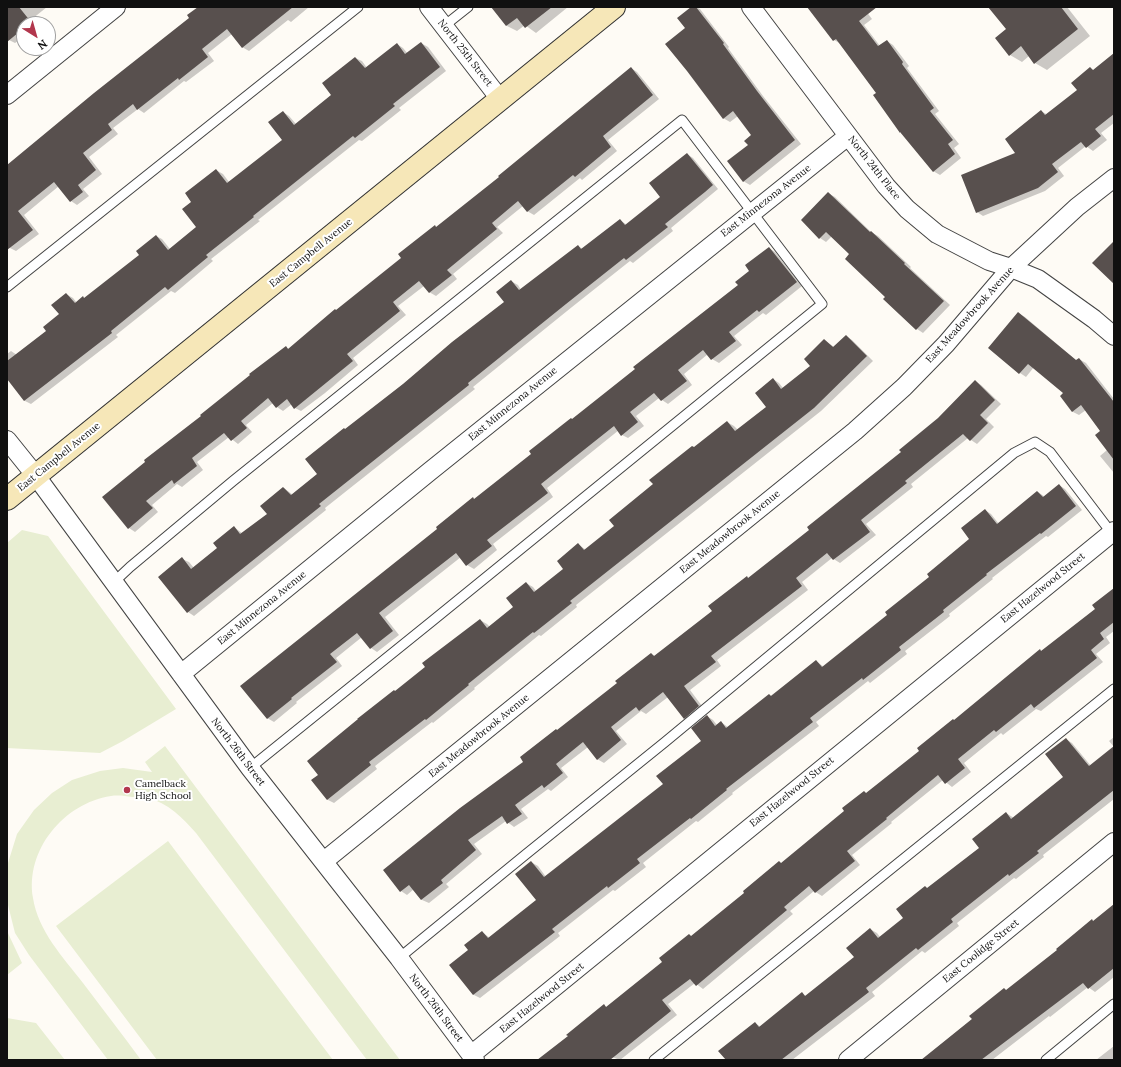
<!DOCTYPE html>
<html>
<head>
<meta charset="utf-8">
<style>
	body { margin:0 }
	#map { position:relative; width:1121px; height:1067px; overflow:hidden; background:#fefbf5; font-family:Lora,serif }
	canvas { display:block }
	.frame { position:absolute; inset:0; border:8px solid #101010; pointer-events:none }
	.north { position:absolute; left:16px; top:16px; width:40px; height:40px; box-sizing:border-box; background:#fff; border:1px solid #9f9f9f; border-radius:50%; rotate:143deg; font-size:11px; font-weight:700; line-height:16px; text-align:center; color:#101010 }
	.north::after { content:''; display:block; margin:auto; width:14px; height:18px; background:#b2374d; clip-path:polygon(50% 0,100% 100%,50% 72%,0 100%) }
</style>
</head>
<body>
<div id="map">
<canvas width="1121" height="1067"></canvas>
<div class="frame"></div>
<div class="north">N</div>
</div>
<script>
const context = document.querySelector('canvas').getContext('2d');
context.lineJoin = 'round';
function fill(path, color) {
  context.fillStyle = color;
  context.fill(path, 'evenodd');
}
function strokePath(path, color, width, dash) {
  context.strokeStyle = color;
  context.lineWidth = width;
  context.lineCap = dash ? 'butt' : 'round';
  context.setLineDash(dash || []);
  context.stroke(path);
}
function label(font, color, halo, rows, align = 'center') {
  context.font = font + ' Lora,serif';
  context.lineWidth = 4;
  context.setLineDash([]);
  context.textBaseline = 'middle';
  context.strokeStyle = halo;
  context.fillStyle = color;
  for (const [text, x, y, turn = 0] of rows) {
    context.save();
    context.translate(x, y);
    context.rotate((+turn || 0) * Math.PI / 180);
    context.textAlign = isNaN(turn) ? turn : align;
    if (halo) context.strokeText(text, 0, 0);
    context.fillText(text, 0, 0);
    context.restore();
  }
}
fill(new Path2D(`
	M22,530l26,6 128,173 -53,32 -23,12 -93,-5v-205z
	M165,746l235,314h-33l-171,-227c-13,-15 -28,-30 -48,-35 -5,-1 -11,-1 -16,-1 -6,-1 -14,-2 -21,-1 -47,7 -86,54 -78,102 5,33 30,59 50,85 19,25 39,51 58,77h-33l-79,-105 -14,-22 -7,-28v-42l9,-29 17,-24 18,-17 20,-13 28,-9 23,-3 29,4 -7,-10z
	M168,841l165,219h-176l-101,-134z
	M7,931l15,32 -15,12z
	M7,1018l29,5 29,37h-58z`), '#e8eed2');
fill(new Path2D(`
	M7,7h40l-15,12 3,5h-11v13l-9,6 -8,-4z
	M200,7h109l-18,15 -3,-2 -39,31 -7,-4 -10,-13 -24,19 6,8 -28,21 -2,-1 -40,32 -6,-4 -25,19 5,6 -29,23 13,17 -19,15 6,7 -12,9 -6,-4 -12,-15 -35,29 15,19 -23,17 -6,-3 -3,-4v-78l184,-148z
	M492,7h76l-32,26 -11,-8 -8,6 -10,-5z
	M692,7h4l4,2 29,38 -1,1 35,48 38,48 -51,41 -7,-4 10,-45 -15,-20 -8,6 -7,-4 -37,-89z
	M808,7h55l9,12 -8,6 16,21 7,-5 6,4 16,21 -2,2 32,43 -4,3 24,30 -5,4 7,10 -21,17 -7,-4 -92,-127 -7,-4z
	M990,7h77l23,29 -43,34 -12,-7 -6,-7 -7,6 -12,-7 -2,-26z
	M421,43l7,4 18,24 -47,37 2,2 -39,31 -3,-1 -101,80 2,1 -49,38 2,2 -38,32 -4,-2 -55,44 2,2 -87,67 -6,-3 -18,-23v-24l4,-3 6,4 31,-24 12,-17 6,-20 7,4 4,5 8,-4 56,-44 15,-19 6,3 8,10 27,-22 -5,-25 24,-32 7,4 6,8 54,-42v-28l6,4 7,8 37,-29 22,-37 7,3 5,7 30,-24 6,4 5,6z
	M1114,55v68l-13,10 6,7 -14,11 -7,-5 -28,22 6,8 -19,15 -62,25 -6,-4 40,-59 24,-42 7,4 30,-25 12,-22 4,3z
	M631,68l6,4 22,27 -51,41 9,11 -35,29 -2,-2 -46,37 -7,-4 -4,-5 -26,21 6,6 -50,41 4,5 -21,17 -7,-4 -5,-6 -26,20 8,9 -53,43 5,7 -33,28 -24,18 -6,-3 -3,-4 -9,7 -6,-4 -4,-4 -27,22 6,7 -14,12 -9,-7 -32,25 6,8 -21,17 -5,-3 -25,21 6,7 -23,20 -6,-4 -25,-30 182,-151 3,2 113,-91 35,-30 63,-51z
	M687,154l6,4 25,31 -47,39 2,3 -40,32 -3,-2 -58,46 -99,80 2,2 -150,119 1,2 -132,106 -6,-4 -29,-35 23,-18 7,3 5,6 24,-20 16,-21 9,7 25,-20 16,-26 9,7 26,-21 27,-44 159,-128 6,-21 7,4 3,5 57,-44 5,3 37,-29 7,5 35,-28z
	M828,193l7,4 36,35 7,4 33,31 -1,1 40,37 -27,28 -6,-4 -33,-30 2,-2 -35,-43 -19,-18 -6,6 -6,-4z
	M769,248l6,4 27,34 -36,29 -3,-2 -29,23 8,9 -23,18 -7,-4 -4,-5 -24,20 8,11 -24,19 -9,-6 -23,18 8,10 -16,12 -6,-3 -3,-5 -72,58 6,9 -60,47 4,6 -23,19 -7,-4 -6,-8 -76,60 14,18 -22,17 -6,-4 -9,-11 -26,21 6,8 -46,36 1,1 -23,19 -7,-4 207,-218 59,-46 40,-34 166,-135z
	M1018,313l7,4 52,44 2,-2 7,4 28,36 -2,1 2,3v70l-14,-17 7,-6 -5,-19 -16,-21 -7,5 -6,-3 -12,-16 4,-3 -31,-26 -8,10 -6,-4z
	M846,336l6,4 21,21 -52,50 -245,194 1,2 -36,29 -2,-1 -65,53 1,1 -42,34 -1,-1 -57,44 2,3 -43,34 -6,-3 -16,-20 7,-5 77,-83 84,-72 7,4 3,3 25,-19 11,-25 7,4 3,4 29,-22 13,-25 8,6 29,-24 39,-42 40,-36 33,-26 7,4 4,4 29,-23 6,-28 6,4 4,5 29,-22 12,-26 10,7z
	M975,381l6,4 20,19 -15,15 8,8 -17,17 -9,-6 -57,46 2,3 -47,37 10,11 -36,28 -8,-5 -30,24 6,8 -91,70 4,6 -31,24 15,20 -14,11 -6,-3 -17,-21 -22,17 -5,-3 -25,20 11,13 -23,19 -7,-4 -9,-12 -27,21 7,9 -17,14 -3,-2 -27,20 7,9 -14,9 -8,-6 -32,23 8,10 -36,30 3,3 -20,16 -7,-3 -8,-11 -7,6 -6,-4 124,-129 33,-31 60,-47 33,-30 4,2 58,-45 36,-32 62,-49 91,-78 36,-33z
	M1059,485l6,4 17,21 -34,27 -2,-1 -54,42 1,1 -44,35 1,2 -45,35 2,3 -37,29 -2,-2 -52,41 3,4 -87,67 1,1 -35,28 -2,-1 -53,42 3,4 -31,24 -2,-1 -55,43 2,3 -80,62 -6,-3 -23,-30 18,-14 13,-19 8,6 48,-38 -7,-38 7,4 8,11 118,-93 38,-43 5,-25 6,4 4,5 4,-3 8,6 87,-67 8,6 65,-52 82,-76 14,-29 6,4 8,10 39,-32 7,5z
	M1114,589v42l-8,6 4,6 -14,11 7,8 -62,49 -5,-2 -33,26 -2,-2 -37,30 7,9 -19,15 -9,-7 -52,42 1,1 -40,32 8,10 -38,31 -8,-5 -24,20 3,3 -90,75 -8,-6 -27,21 9,11 -57,45 -8,-3 -20,3h-53l30,-24 35,-30 3,1 57,-45 28,-25 228,-186 34,-30 143,-112z
	M1114,737v10l-5,-6z
	M1066,739l6,4 19,23 23,-19v52l-71,56 1,2 -28,22 -2,-1 -57,45 2,3 -34,27 -3,-2 -50,41 3,4 -83,64h-65l28,-37 6,4 42,-33 3,2 50,-39 14,-28 7,4 3,4 24,-19 24,-29 52,-41 26,-35 8,5 51,-41z
	M1114,905v72l-19,15 -7,-5 -38,30 -1,-1 -57,44h-70l84,-69z
	M1114,1046v14h-18z`), '#0003');
fill(new Path2D(`
	M7,7h12l12,15 -2,2h-5v4l-17,14z
	M198,7h95l-51,41 -15,-19 -25,20 6,8 -29,23 -1,-2 -41,32 -4,-6 -25,20 4,6 -29,23 13,17 -18,15 5,7 -13,10 -16,-20 -36,29 15,19 -26,20v-85l87,-72 95,-75 -2,-3z
	M491,7h61l-27,21 -8,-10 -11,8z
	M691,7h5l28,36 -1,1 34,47 38,49 -52,42 -16,-21 21,-16 -4,-4 7,-6 -18,-24 -10,8 -36,-48 -22,-27 20,-16 -8,-10z
	M807,7h70l-18,14 19,25 9,-6 16,22 -1,2 32,44 -4,3 23,29 -5,4 7,10 -22,18 -33,-40v1l-27,-38 3,-2 -40,-54 -3,2z
	M988,7h73l17,22 -44,35 -13,-18 -12,10 -14,-18 11,-9z
	M421,42l19,25 -47,37 2,2 -40,32 -2,-2 -100,80 1,1 -48,38 2,2 -40,33 -3,-3 -54,44 1,2 -88,68 -17,-22v-18l39,-30 -3,-4 16,-13 -8,-9 15,-12 9,10 8,-7 1,2 55,-43 -3,-4 20,-16 12,15 28,-23 -14,-18 9,-7 -6,-9 31,-24 11,14 55,-43 -14,-18 15,-11 11,14 37,-30 -9,-12 33,-26 10,11 32,-25 8,11z
	M1114,53v61l-19,15 6,7 -15,12 -5,-6 -29,22 6,8 -20,16 -62,25 -15,-38 54,-22 -10,-14 36,-29 4,5 32,-25 -6,-7 19,-16 3,3z
	M631,67l22,28 -50,41 8,11 -36,30 -2,-2 -46,37 -9,-11 -26,22 5,6 -50,41 5,5 -23,18 -10,-12 -26,21 7,9 -53,43 6,7 -59,48 -7,-10 -11,9 -8,-10 -27,23 6,7 -16,13 -7,-8 -32,25 5,8 -23,18 -2,-4 -26,21 7,7 -25,21 -26,-32 43,-35 -1,-2 57,-44 -1,-1 50,-40 -1,-1 37,-28 2,3 47,-40 1,1 65,-52 -3,-4 37,-29 1,2 63,-50 -1,-1z
	M687,153l26,32 -8,7 -40,32 3,3 -42,33 -2,-2 -58,46 -98,79 1,2 -150,119 2,2 -134,107 -29,-36 24,-20 9,12 26,-21 -4,-5 21,-17 6,8 27,-20 -7,-8 23,-19 8,8 26,-21 -12,-15 39,-31 1,1 58,-45 49,-42 52,-40 -8,-10 15,-12 8,10 59,-45 3,4 39,-30 5,6 35,-28 -11,-14z
	M828,192l42,40 1,-1 34,32 -1,1 40,37 -28,29 -33,-31 2,-2 -40,-38 4,-5 -23,-22 -7,7 -18,-19z
	M1114,241v43l-22,-21z
	M769,247l28,35 -38,30 -2,-2 -28,22 7,9 -25,19 -8,-10 -25,20 9,11 -26,20 -7,-8 -24,19 8,10 -17,14 -7,-10 -73,58 7,9 -61,47 5,6 -26,20 -10,-13 -77,60 14,18 -23,18 -13,-16 -27,21 7,8 -46,36 1,1 -25,20 -27,-33 197,-157 -1,-2 37,-30 1,2 57,-45 -2,-3 42,-33 1,1 63,-50 -2,-2 105,-82 -3,-3 14,-11 -4,-6z
	M1018,312l58,48 3,-2 35,44v58l-19,-25 5,-4 -19,-26 -9,7 -12,-16 3,-3 -35,-29 -9,10 -31,-26z
	M846,335l21,21 -53,52 -244,193 2,2 -38,30 -1,-1 -65,52 1,1 -43,35 -1,-1 -56,43 2,3 -44,35 -16,-20 7,-5 -11,-14 51,-42h-1l37,-29 1,1 30,-24 -3,-4 58,-44 7,9 26,-21 -7,-9 20,-16 8,10 29,-23 -6,-8 21,-18 6,7 30,-24 -5,-6 44,-36 -4,-4 43,-34 2,1 33,-26 8,10 31,-24 -11,-14 18,-15 8,11 29,-23 -6,-7 20,-20 9,8z
	M975,380l20,20 -15,15 8,8 -18,18 -7,-7 -58,47 2,2 -46,37 9,12 -37,28 -6,-7 -31,25 6,8 -91,70 5,6 -32,24 15,20 -15,13 -21,-27 -24,19 -3,-4 -25,20 10,13 -24,20 -14,-18 -27,22 7,9 -19,15 -2,-3 -27,20 7,9 -15,10 -5,-8 -34,24 8,10 -35,30 2,3 -22,17 -12,-15 -9,7 -17,-22 77,-62 63,-46 -3,-5 36,-28 1,1 60,-47 -2,-2 36,-28 3,3 58,-45 -4,-5 39,-30 1,2 61,-48 -2,-3 94,-75 -2,-2 39,-32z
	M1059,484l17,22 -35,28 -1,-1 -54,41 1,1 -44,35 1,2 -45,35 2,3 -38,30 -1,-2 -52,40 3,4 -87,67 1,1 -36,29 -1,-1 -53,41 3,4 -32,25 -1,-2 -55,43 3,3 -82,63 -24,-30 19,-15 -4,-5 18,-14 6,7 48,-38 -21,-26 16,-13 13,16 119,-93 -7,-8 45,-35 -10,-13 16,-13 8,11 6,-5 5,7 43,-34 2,2 45,-36 6,7 65,-52 -2,-3 44,-35 -2,-3 42,-35 -8,-11 24,-19 12,15 40,-33 6,6z
	M1114,588v34l-14,11 4,6 -13,11 6,8 -63,50 -3,-4 -35,28 -2,-2 -36,29 7,9 -20,16 -7,-9 -52,43 1,1 -40,32 8,10 -40,32 -6,-7 -25,21 3,3 -91,76 -6,-7 -28,21 9,11 -61,49h-73l31,-24 -2,-1 38,-31 2,3 56,-45 -3,-4 30,-24 2,2 53,-43 -1,-2 36,-30 2,2 63,-52 -2,-3 22,-17 2,2 53,-42 -2,-3 36,-29 1,1 86,-71 1,2 54,-42 -3,-4z
	M1066,738l23,28 25,-20v44l-77,61 2,2 -30,23 -1,-2 -57,45 2,3 -35,28 -2,-2 -50,40 3,4 -88,68h-55l-8,-9 37,-29 4,5 43,-35 3,4 49,-39 -8,-9 24,-20 8,10 25,-20 -7,-9 29,-23 2,2 52,-40 -7,-9 34,-27 5,7 52,-42 -18,-23z
	M1114,904v64l-26,21 -5,-6 -102,77h-60l51,-41 -3,-3 35,-28 2,2 51,-40 -1,-1 36,-30 1,2z`), '#58504e');
const lane = new Path2D(`
	M444,26l24,-19
	M7,287l351,-280
	M113,583l17,-16 103,-86 449,-361 140,184 -391,318 -181,146
	M399,958l126,-103 140,-113 349,-289 21,-11 15,10 63,83
	M654,1060l460,-371
	M1046,1060l68,-56`);
const street = new Path2D(`
	M429,7l71,92
	M751,7l135,179 21,23 30,25 52,27 22,7 27,11 56,40 20,17
	M7,95l109,-88
	M7,440l29,36 214,292 149,190 76,102
	M181,674l248,-202 419,-336
	M324,861l531,-430 49,-44 42,-43 65,-76 66,-61 37,-29
	M471,1055l643,-524
	M848,1060l266,-218`);
const secondary = new Path2D(`
	M7,499l607,-492`);
strokePath(lane, '#434343', 11);
strokePath(street, '#434343', 20);
strokePath(secondary, '#323232', 24);
strokePath(lane, '#fff', 9);
strokePath(street, '#fff', 18);
strokePath(secondary, '#f6e7b8', 22);
for (const [x, y, r, color] of [
	[127,790,4,"#b2374d"]
]) {
  const dot = new Path2D();
  dot.arc(x, y, r, 0, 2 * Math.PI);
  context.fillStyle = color;
  context.fill(dot);
  strokePath(dot, '#fff', 1.5);
}
label('10px', '#101010', '#fff', [
	["North 25th Street",465,53,52],
	["North 24th Place",874,168,52],
	["East Minnezona Avenue",766,201,-38],
	["East Campbell Avenue",311,253,-39],
	["East Meadowbrook Avenue",970,315,-48],
	["East Minnezona Avenue",513,404,-39],
	["East Campbell Avenue",59,457,-39],
	["East Meadowbrook Avenue",730,532,-39],
	["East Hazelwood Street",1043,588,-39],
	["East Minnezona Avenue",262,608,-39],
	["East Meadowbrook Avenue",479,736,-39],
	["North 26th Street",238,752,53],
	["East Hazelwood Street",792,792,-39],
	["East Coolidge Street",981,951,-39],
	["East Hazelwood Street",542,998,-39],
	["North 26th Street",436,1008,53]
]);
label('10px', '#101010', '#fff', [
	["Camelback",135,784],
	["High School",135,796]
], 'left');
</script>
</body>
</html>
